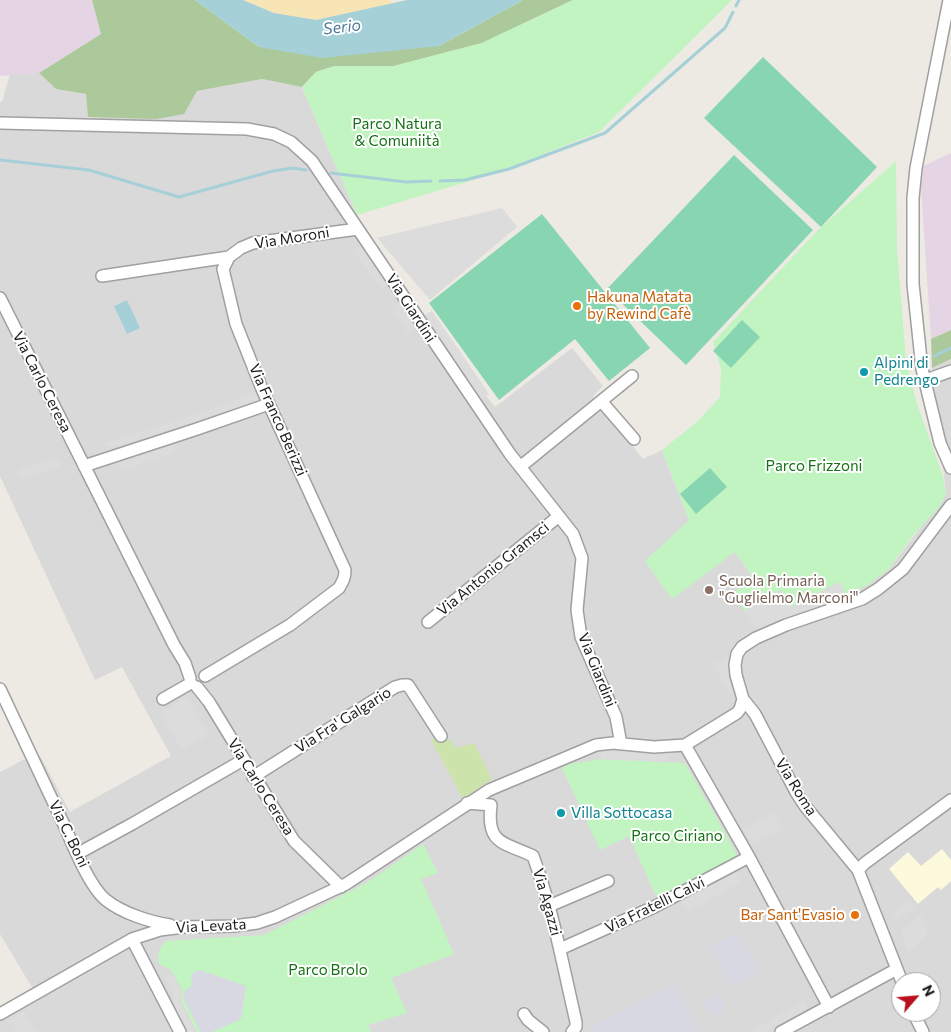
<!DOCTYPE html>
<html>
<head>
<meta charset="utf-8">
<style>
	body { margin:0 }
	#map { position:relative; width:951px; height:1032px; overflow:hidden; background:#ede9e3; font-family:Commissioner,sans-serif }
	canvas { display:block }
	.north { position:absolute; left:891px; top:972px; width:50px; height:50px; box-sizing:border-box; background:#fff; border:1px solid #a4a4a4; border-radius:50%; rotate:63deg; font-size:14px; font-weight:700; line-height:20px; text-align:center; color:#1c1c1c }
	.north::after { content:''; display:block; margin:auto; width:18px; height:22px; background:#b8101e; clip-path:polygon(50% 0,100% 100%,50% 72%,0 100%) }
</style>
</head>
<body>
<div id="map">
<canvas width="951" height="1032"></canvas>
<div class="north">N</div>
</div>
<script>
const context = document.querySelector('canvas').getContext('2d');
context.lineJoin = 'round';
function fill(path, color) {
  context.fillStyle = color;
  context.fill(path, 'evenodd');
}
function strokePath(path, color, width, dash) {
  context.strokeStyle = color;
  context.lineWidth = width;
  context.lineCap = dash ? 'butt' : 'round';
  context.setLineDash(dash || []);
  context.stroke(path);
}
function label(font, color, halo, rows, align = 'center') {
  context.font = font + ' Commissioner,sans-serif';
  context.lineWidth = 4;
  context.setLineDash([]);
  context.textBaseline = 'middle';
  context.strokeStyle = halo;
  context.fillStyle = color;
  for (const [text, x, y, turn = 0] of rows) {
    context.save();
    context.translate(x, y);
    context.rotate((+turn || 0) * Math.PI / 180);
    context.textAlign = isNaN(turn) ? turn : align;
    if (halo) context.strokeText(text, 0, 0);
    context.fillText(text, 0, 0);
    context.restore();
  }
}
fill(new Path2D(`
	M39,73l17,16 30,5 3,24 108,-27 65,-12 40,8 55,128 61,94 77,98 77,-59 31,38 -10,10 50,63 19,-9 27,70 46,32 18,25 135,-7 58,-76 -14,-126 19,-9v673h-951v-24l33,-19 -33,-55v-162l23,-12 17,-4 30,56 101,-56 -49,-89 -27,13 -95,-204v-374h2l8,-28zM901,982h30v30h-30z`), '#dad9d9');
fill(new Path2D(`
	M0,0h92l9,34 -62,39 -39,3z
	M951,153v177l-20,9 -10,-151v-21z`), '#e5d5e4');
fill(new Path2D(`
	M942,849l9,11v21l-10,9 -3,-3 -20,17 -29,-35 19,-17 13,14z`), '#fcf9dd');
fill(new Path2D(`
	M445,734l11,14 18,-5 18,36 -29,20 -32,-59z`), '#cce3ac');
fill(new Path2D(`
	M92,0h103l64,47 180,-1 84,-46h50l-91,43 -88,23h-59l-19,6 -14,15 -40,-8 -65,12 -13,23 -27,5 -69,-2 -2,-23 -30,-5 -17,-16 62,-39z
	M951,330v29l-19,9 -1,-29z`), '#acc99b');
fill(new Path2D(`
	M243,0h146l5,3 -78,17 -42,-7z`), '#f8e5b5');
fill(new Path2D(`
	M573,0h159l-133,132 -106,42 -136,41 -55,-128 14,-15 19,-6h59l88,-23z
	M896,161l1,88 9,112 11,43 26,72 3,18 -7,13 -28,31 -23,32 -19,14 -23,11 -7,-13 -49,26 -9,-18 -36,21 -13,-17 21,-17 -18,-25 -63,47 -27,-38 44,-41 -27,-70 36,-29 22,-24 1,-28 -8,-27 105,-112z
	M601,759l84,4 53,93 -81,42 -28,-62 -29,14 -38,-82 8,-4z
	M423,844l15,29 -17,6 33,75 -63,24 16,35 -39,12 3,7h-174l-16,-32 2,-8 -12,-22 -12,-6c-2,-10 0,-16 7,-23l98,-6 104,-53z`), '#c2f4c2');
fill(new Path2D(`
	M763,57l114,110 -56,60 -117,-109z
	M734,155l79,75 -127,135 -79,-76z
	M542,214l108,134 -41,33 -34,-42 -76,61 -70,-97z
	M742,320l18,17 -29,31 -18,-17z
	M710,468l17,19 -31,27 -16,-20z`), '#87d6b1');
fill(new Path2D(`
	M502,208l15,19 -87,73 -53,-62z
	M363,246l26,38 -8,5 -28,-39z
	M399,302l17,25 -8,6 -17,-25z
	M432,311l57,83 -10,6 -57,-84z
	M256,391l5,9 -54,19 -100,30 -4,-6 102,-31z
	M173,445l2,8 -55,18 -1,-9z
	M57,457l5,9 -41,12 -4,-8z
	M839,582l7,13 -88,35 -13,-19 36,-21 9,17z
	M732,653l-4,22 4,21 -19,-31z
	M187,697l22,38 -27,15 -22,-38z
	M601,751l67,2 -2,9 -65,-3z
	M951,802v7l-74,55 -3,-4z
	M773,813l9,16 -31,15 -9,-16z
	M736,873l5,9 -53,30 -7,-10z
	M909,900l6,7 -17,14 -6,-6z
	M921,915l7,20 -20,17 -7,-21z
	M172,974l10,19 -3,7 16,32h-10l-16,-30 6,-6 -11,-19z
	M804,1001l4,7 -41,24h-18z
	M24,1011l13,20v1h-19l-9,-12z`), '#dcdcdc');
fill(new Path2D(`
	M739,932l21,41 -28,15 -22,-42z
	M200,970l46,16 -5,33 -29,13h-12l-17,-35 3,-8 6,-3 -1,-12z
	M674,983l27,49h-110l1,-4z
	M705 1005a10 10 0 1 1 20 0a10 10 0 1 1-20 0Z`), '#d7d8e2');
fill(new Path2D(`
	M195,0h48l31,13 42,7 91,-20h116l-84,46 -117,12 -63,-11z
	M127,300l13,28 -13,6 -13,-28z`), '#a6d0d7');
strokePath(new Path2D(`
	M736,6l3,-6
	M0,160l89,10 90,27 94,-26 20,-3 13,2
	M331,173l75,9 25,-1
	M440,181l25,-1 44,-11 96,-36 120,-105 8,-16
	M934,356l17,-8`), '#a6d0d7', 3);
const minor = new Path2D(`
	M949,0l-33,168 -3,30v86l9,85 18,74 11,25
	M0,123l247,6 27,5 17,8 21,19 198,293 63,80 9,24 -5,52 4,27 35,80 5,27
	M102,276l127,-19
	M0,298l174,347 11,18 5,15
	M923,381l28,-10
	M602,402l32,37
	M84,466l113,-37 72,-25
	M520,467l112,-91
	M428,622l131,-106
	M205,676l85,-51 49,-37c4,-7 6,-10 6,-18l-83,-181 -26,-65 -13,-55 6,-12 12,-9 12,-5 105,-14
	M197,687l12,15 85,139 47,46
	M0,689c22,46 43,92 65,138 9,21 25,60 41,73 16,13 44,22 64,25
	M163,699l28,-16
	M685,745l64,112 80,150
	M685,745l52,-32 3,-4 3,-10
	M253,777l142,-90 7,-2h6l33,51
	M467,803l24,2c-5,40 13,37 42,51 20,54 30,110 43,166v5l-4,5
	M77,854l55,-30 111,-64
	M858,870l7,-7 86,-63
	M549,906l59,-25
	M132,939l48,93
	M560,949l94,-42 95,-50
	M902,982l-44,-112 -53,-64 -9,-14 -41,-78 -12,-15 -7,-24 -1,-10 2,-11 5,-7 14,-9 30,-13 76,-26 16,-10 25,-20 48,-64
	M913,1012l10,20
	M0,1014l132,-75 28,-9 24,-3 50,-1 23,-3 18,-6 71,-33 143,-94 107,-45 17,-2 41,4 31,-2
	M524,1014l4,6 15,12
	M781,1032l116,-63`);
strokePath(minor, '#a0a0a0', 14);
strokePath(minor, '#fff', 11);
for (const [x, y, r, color] of [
	[577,306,5,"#e8710a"],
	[864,372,5,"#0f9aa8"],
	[709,590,5,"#8d6e63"],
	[561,813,5,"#0f9aa8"],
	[855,915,5,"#e8710a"]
]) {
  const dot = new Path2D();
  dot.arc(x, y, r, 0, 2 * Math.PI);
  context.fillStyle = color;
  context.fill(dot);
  strokePath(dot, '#fff', 2);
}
label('15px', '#147114', '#fff', [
	["Parco Natura",397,124],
	["& Comuniità",397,141],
	["Parco Frizzoni",814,466],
	["Parco Ciriano",677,836],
	["Parco Brolo",328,970]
]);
label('15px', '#1c1c1c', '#fff', [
	["Via Moroni",292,238,-9],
	["Via Giardini",411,308,57],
	["Via Carlo Ceresa",42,382,63],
	["Via Franco Berizzi",278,420,66],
	["Via Antonio Gramsci",493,569,-39],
	["Via Giardini",597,670,68],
	["Via Fra' Galgario",343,720,-32],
	["Via Carlo Ceresa",261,787,58],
	["Via Roma",796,787,58],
	["Via C. Boni",69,834,64],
	["Via Agazzi",547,902,74],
	["Via Fratelli Calvi",655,905,-26],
	["Via Levata",211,926,-3]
]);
label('15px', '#c56008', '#fff', [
	["Hakuna Matata",587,297],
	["by Rewind Cafè",587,314],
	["Bar Sant'Evasio",845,915,"right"]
], 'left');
label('15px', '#0d838f', '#fff', [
	["Alpini di",874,363],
	["Pedrengo",874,380],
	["Villa Sottocasa",571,813]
], 'left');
label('15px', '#785e54', '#fff', [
	["Scuola Primaria",719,581],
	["\"Guglielmo Marconi\"",719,598]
], 'left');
label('italic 16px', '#4e7b9c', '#fff', [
	["Serio",342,27,-7]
]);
</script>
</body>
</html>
